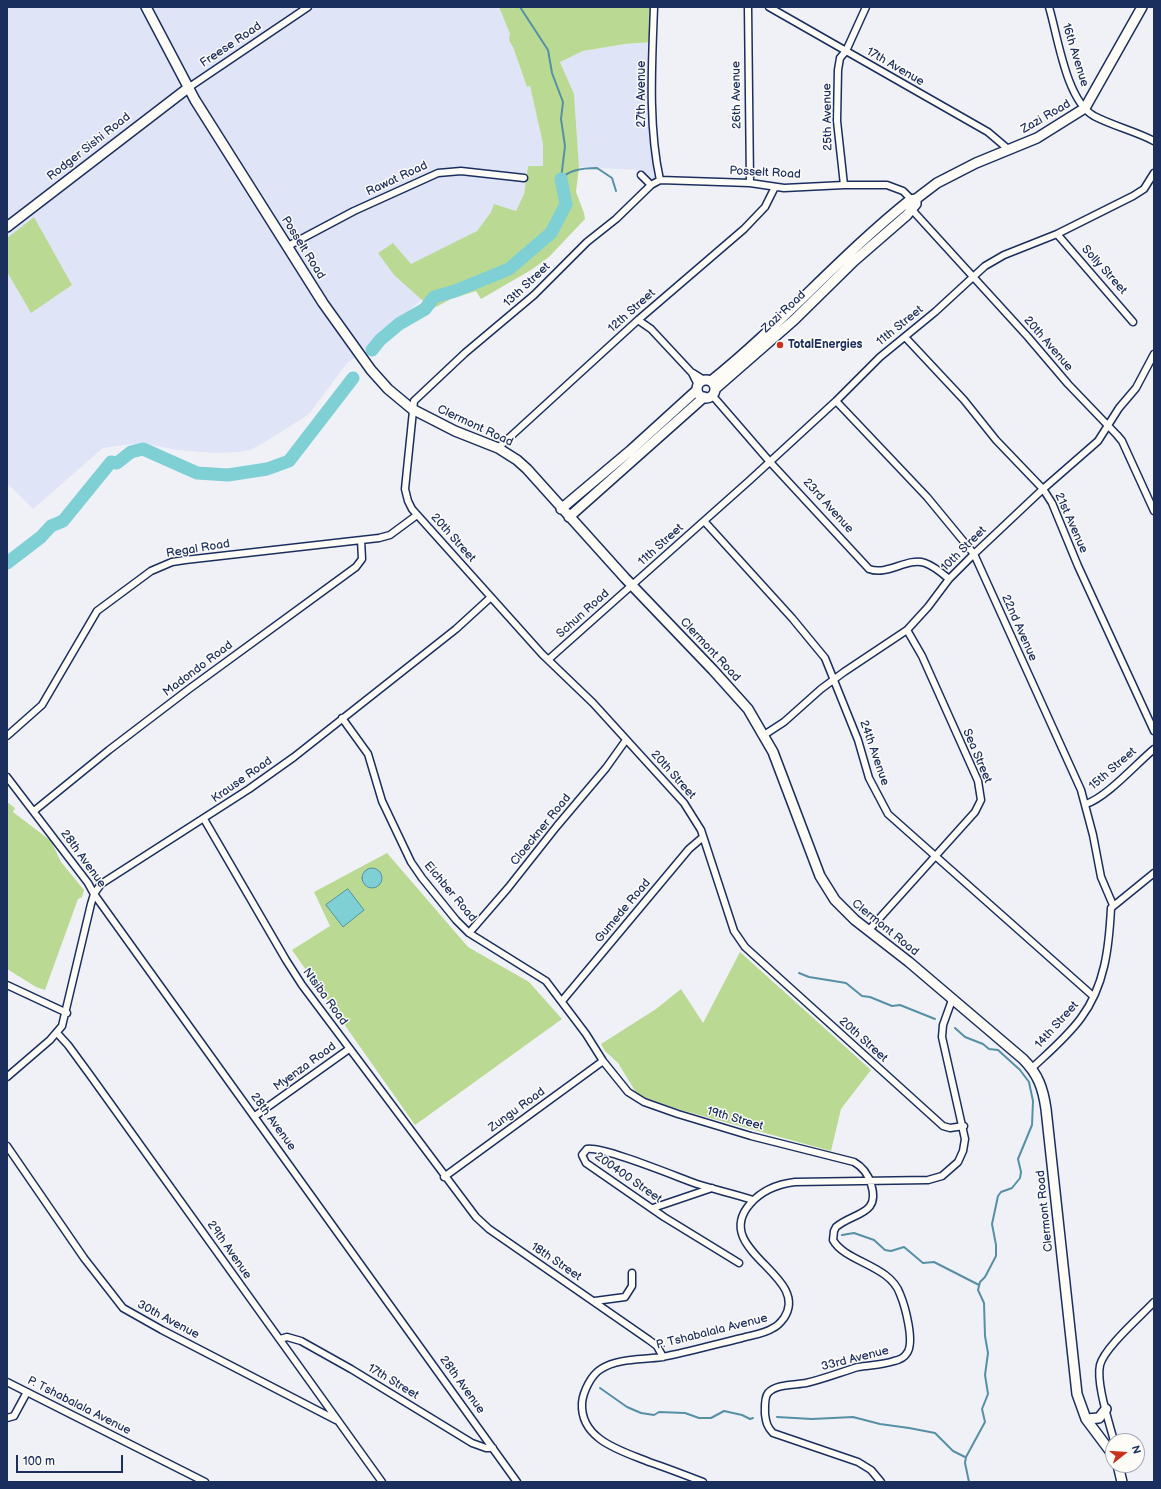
<!DOCTYPE html>
<html>
<head>
<meta charset="utf-8">
<style>
	body { margin:0 }
	#map { position:relative; width:1161px; height:1489px; overflow:hidden; background:#f0f1f7; font-family:"Balsamiq Sans",sans-serif }
	canvas { display:block }
	.frame { position:absolute; inset:0; border:8px solid #1b2f5e; pointer-events:none }
	.north { position:absolute; left:1105px; top:1433px; width:40px; height:40px; box-sizing:border-box; background:#fdfcf7; border:1px solid #a3aaba; border-radius:50%; rotate:73deg; font-size:11px; font-weight:700; line-height:16px; text-align:center; color:#1b2f5e }
	.north::after { content:''; display:block; margin:auto; width:14px; height:18px; background:#c8321e; clip-path:polygon(50% 0,100% 100%,50% 72%,0 100%) }
	.scale { position:absolute; left:16px; top:1455px; width:107px; height:18px; box-sizing:border-box; border:2px solid #1b2f5e; border-top:0; padding-left:5px; font-size:12px; line-height:14px; white-space:nowrap; color:#1b2f5e; -webkit-text-stroke:3px #fdfcf7; paint-order:stroke }
</style>
</head>
<body>
<div id="map">
<canvas width="1161" height="1489"></canvas>
<div class="frame"></div>
<div class="north">N</div>
<div class="scale">100 m</div>
</div>
<script>
const context = document.querySelector('canvas').getContext('2d');
context.lineJoin = 'round';
function fill(path, color) {
  context.fillStyle = color;
  context.fill(path, 'evenodd');
}
function strokePath(path, color, width, dash) {
  context.strokeStyle = color;
  context.lineWidth = width;
  context.lineCap = dash ? 'butt' : 'round';
  context.setLineDash(dash || []);
  context.stroke(path);
}
function label(font, color, halo, rows, align = 'center') {
  context.font = font + ' "Balsamiq Sans",sans-serif';
  context.lineWidth = 3;
  context.setLineDash([]);
  context.textBaseline = 'middle';
  context.strokeStyle = halo;
  context.fillStyle = color;
  for (const [text, x, y, turn = 0] of rows) {
    context.save();
    context.translate(x, y);
    context.rotate((+turn || 0) * Math.PI / 180);
    context.textAlign = isNaN(turn) ? turn : align;
    if (halo) context.strokeText(text, 0, 0);
    context.fillText(text, 0, 0);
    context.restore();
  }
}
fill(new Path2D(`
	M7,7h492l11,27v9l3,4 14,40 3,-1 13,58v23l-15,-1 -4,28 -8,18h-25l-14,19 -83,44 28,24 -63,56 -12,8 -38,51 -44,28 -15,8 -13,2 -24,1 -36,-3 -30,-6h-16l-28,4 -70,61 -26,-26v-211l24,41 3,-96 -27,21z
	M653,42v89l7,49 -9,5 -14,-15 -58,-3 -5,-73 -14,-32 23,-11 42,-7z`), '#e0e4f7');
fill(new Path2D(`
	M499,7h155l-1,35 -28,2 -42,7 -23,11 14,32 5,73 -3,25 8,21 1,6 -36,38 -18,13 -50,29 -5,-8 -25,8 -19,10 -38,-34 -16,-22 15,-10 18,21 66,-33 14,-19 3,-8 22,7 8,-17 4,-28h15v-22l-13,-58 -3,1 -14,-40c-3,-4 -5,-8 -3,-13z
	M34,217l38,68 -41,28 -24,-41v-34z
	M7,802l8,6 -2,4 38,29 10,21 23,28 -2,7 -4,2 -33,91 -9,-3 -29,-18z
	M387,853l81,94 61,35 33,37 -147,106 -123,-175 38,-24 -16,-34z
	M740,952l131,118 -30,39 -10,42 -150,-41 -36,-12 -8,-4 -19,-31 -13,-12 -4,-7 55,-35 25,-20 22,34z`), '#bada93');
const water = new Path2D(`
	M362 878a10 10 0 1 1 20 0a10 10 0 1 1-20 0Z
	M348,889l16,21 -21,17 -17,-22z`);
fill(water, '#7ed0d5');
strokePath(water, '#5690a5', 1);
strokePath(new Path2D(`
	M520,7l28,43 4,23 11,29 -2,17 4,27 -4,33
	M562,178c8,-9 23,-10 35,-10l15,10 4,13
	M799,973l10,4 37,6 16,13 8,1 22,9 8,-1 35,14
	M955,1028l10,9 18,7 6,5 9,1 22,20 9,12 1,5 3,14 -1,24 -14,34 3,13 -1,6 -8,10 -11,4 -3,4 -6,28 4,21v11l-11,21 -5,5 -2,8 6,13 1,33 3,17 -3,22 3,19 -6,15 3,13 -19,35 -1,6 4,19
	M842,1235l12,-2 20,7 11,10 6,1 13,-4 19,16 11,-1 45,23
	M600,1388l27,19 14,6 13,2 5,-3 26,1 14,5h12l13,-7 18,4 8,4 3,-1
	M777,1417l35,2 41,-2 27,7 29,4 26,5 18,18 12,6`), '#5690a5', 2);
strokePath(new Path2D(`
	M372,350l8,-10 19,-16 26,-15 9,-12 21,-6 54,-22 42,-36 15,-29 -5,-25
	M7,563l34,-26 10,-11 12,-5 48,-59 6,1 14,-11 12,-3 54,24 31,2 39,-6 22,-8 64,-83`), '#7ed0d5', 13);
const street = new Path2D(`
	M654,7c-2,56 -6,119 6,173
	M748,7l2,176
	M769,7l219,125 20,17
	M1049,7c9,30 17,93 45,109 19,10 41,15 60,25
	M188,88l120,-81
	M641,175l10,10
	M844,185l-7,-64 1,-51 2,-12 6,-7 20,-44
	M1057,234l76,88
	M288,246l66,-35 84,-38 23,-2 63,7
	M638,320l13,9 41,44 6,12
	M905,337l59,63 32,40 47,49 9,14 26,63 76,165
	M693,373l11,7
	M712,395l58,67 99,107c19,7 38,-12 56,-6 9,3 17,10 24,16
	M836,401l91,96 47,57 107,236 12,45 8,42 12,28
	M498,448l140,-128 106,-91 21,-22 10,-20
	M704,521l88,97 33,40 33,82 11,38 19,36 205,182
	M549,659l201,-179 86,-79 44,-44 55,-45 50,-46 19,-11 53,-21 76,-38 11,-7 10,-16
	M342,718l26,36 14,47 29,61 11,16 34,42 13,13 77,48 40,53 17,27 25,31 16,10 34,12 73,22 103,26c9,5 14,12 17,22 10,31 -17,28 -35,43l-2,4 -1,9c12,22 57,25 67,54 5,12 15,48 7,59 -3,5 -8,7 -13,8 -11,4 -24,4 -36,6 -17,5 -34,12 -52,16 -11,2 -30,1 -38,10 -4,5 -3,15 -3,21 1,8 2,13 8,19l85,29 13,8 10,12
	M764,735l20,-13 37,-33 23,-17 63,-42 21,-23 21,-28 25,-25 69,-65 55,-48 21,-33 17,-20 18,-34
	M7,736l35,-31 55,-94 54,-40 21,-9 13,-2 194,-22 11,-3 27,-20
	M7,777l81,106 6,11 423,588
	M1086,804c21,-7 50,-40 68,-55
	M34,811l75,-61 80,-61 167,-122 6,-8 -1,-19
	M204,819l82,141 16,25 174,232 13,12 160,111 8,6 6,11
	M868,931l107,-119 6,-12 -3,-19 -56,-125 -15,-26
	M469,933l39,-45 49,-62 49,-58 20,-28
	M7,985l60,28
	M562,1001l127,-152 14,-12
	M57,1033l11,12 22,30 292,407
	M1032,1068c17,-16 35,-31 49,-50 24,-32 28,-71 30,-110l43,-35
	M7,1077l43,-37 12,-14 29,-122 3,-10 7,-10 148,-95 45,-32 162,-128 35,-32
	M255,1116l94,-67
	M964,1126l-14,2 -7,-2 -198,-179 -11,-16 -33,-101 -17,-27 -91,-100 -51,-49 -130,-145 -4,-8 -3,-12 9,-88 51,-48 69,-58 53,-53 29,-23 35,-34 9,-5 90,3 34,5 60,-3h43l16,6 6,6 5,15 114,125 40,47 49,51 5,6 32,70
	M7,1146l77,112 39,50 39,22 174,90
	M444,1177l159,-116
	M653,1208l59,-20
	M739,1263l-75,-46 -78,-54 -4,-8 5,-6c16,-3 90,28 110,35 19,6 38,10 56,16
	M595,1301l30,-4 7,-11v-13
	M280,1339l7,-2 14,4 50,28 121,74 14,5h7
	M7,1382l198,100
	M7,1418l7,-2 13,-24
	M1114,1441c-5,-19 -18,-58 -14,-76 4,-17 41,-49 54,-63
	M703,1482c-18,-7 -36,-14 -54,-20 -27,-11 -69,-22 -67,-59 1,-11 9,-28 19,-34 17,-11 41,-9 61,-12 27,-5 54,-13 80,-19 10,-3 22,-4 31,-10 5,-2 8,-6 11,-10 28,-42 -74,-68 -34,-114 12,-14 28,-20 45,-22l133,-2 14,-4 16,-14 5,-11 2,-12 -23,-102 1,-12 9,-25`);
const secondary = new Path2D(`
	M146,7l49,93 128,203 48,67 17,19 24,20 43,22 43,17 19,12 10,9 98,109 88,92 35,39 25,43 47,124 15,24 20,20 54,42 114,97c15,15 20,29 23,50l31,285 9,25 27,36
	M7,227l181,-139
	M697 389a9 9 0 1 1 18 0a9 9 0 1 1-18 0Z
	M711,381c70,-56 129,-125 199,-181l6,-1 21,-16 39,-20 61,-25 48,-30 57,-101
	M715,389l79,-69 60,-59 53,-46 9,-11v-5
	M561,509l70,-59 66,-60
	M569,517l135,-120
	M1086,1419l13,-1 7,-9
	M1118,1465l4,17`);
strokePath(street, '#1b2f5e', 9);
strokePath(secondary, '#1b2f5e', 12);
strokePath(street, '#fdfcf7', 6);
strokePath(secondary, '#fdfcf7', 9);
for (const [x, y, r, color] of [
	[780,345,4,"#c8321e"]
]) {
  const dot = new Path2D();
  dot.arc(x, y, r, 0, 2 * Math.PI);
  context.fillStyle = color;
  context.fill(dot);
  strokePath(dot, '#fdfcf7', 1.5);
}
label('12px', '#1b2f5e', '#fdfcf7', [
	["Freese Road",231,45,-34],
	["16th Avenue",1075,55,73],
	["17th Avenue",895,67,30],
	["27th Avenue",642,94,-90],
	["26th Avenue",737,95,-91],
	["25th Avenue",828,117,-91],
	["Zazi Road",1046,117,-30],
	["Rodger Sishi Road",89,147,-38],
	["Posselt Road",765,173,3],
	["Rawat Road",397,179,-25],
	["Posselt Road",303,248,58],
	["Solly Street",1104,270,48],
	["13th Street",527,285,-43],
	["12th Street",632,311,-42],
	["Zazi Road",784,312,-43],
	["11th Street",900,326,-39],
	["20th Avenue",1048,344,49],
	["Clermont Road",475,426,25],
	["23rd Avenue",828,506,48],
	["21st Avenue",1071,523,66],
	["20th Street",453,538,48],
	["11th Street",661,545,-42],
	["Regal Road",198,549,-9],
	["10th Street",964,549,-45],
	["Schun Road",583,614,-42],
	["22nd Avenue",1019,628,66],
	["Clermont Road",710,650,47],
	["Madondo Road",198,669,-37],
	["24th Avenue",874,753,71],
	["Sea Street",977,756,67],
	["15th Street",1113,769,-41],
	["20th Street",673,775,48],
	["Krause Road",242,780,-35],
	["Cloeckner Road",541,830,-51],
	["28th Avenue",83,859,54],
	["Eichber Road",450,892,50],
	["Gumede Road",623,911,-50],
	["Clermont Road",885,928,39],
	["Ntsiba Road",325,997,54],
	["14th Street",1057,1025,-48],
	["20th Street",863,1040,42],
	["Myenza Road",305,1067,-36],
	["Zungu Road",517,1110,-36],
	["19th Street",735,1119,16],
	["28th Avenue",273,1122,54],
	["200400 Street",628,1178,35],
	["Clermont Road",1045,1211,-96],
	["29th Avenue",229,1250,55],
	["18th Street",556,1262,34],
	["30th Avenue",168,1320,28],
	["P. Tshabalala Avenue",712,1332,-14],
	["33rd Avenue",855,1359,-14],
	["17th Street",393,1382,31],
	["28th Avenue",462,1385,54],
	["P. Tshabalala Avenue",79,1406,27]
]);
label('bold 12px', '#1b2f5e', '#fdfcf7', [
	["TotalEnergies",788,345]
], 'left');
</script>
</body>
</html>
